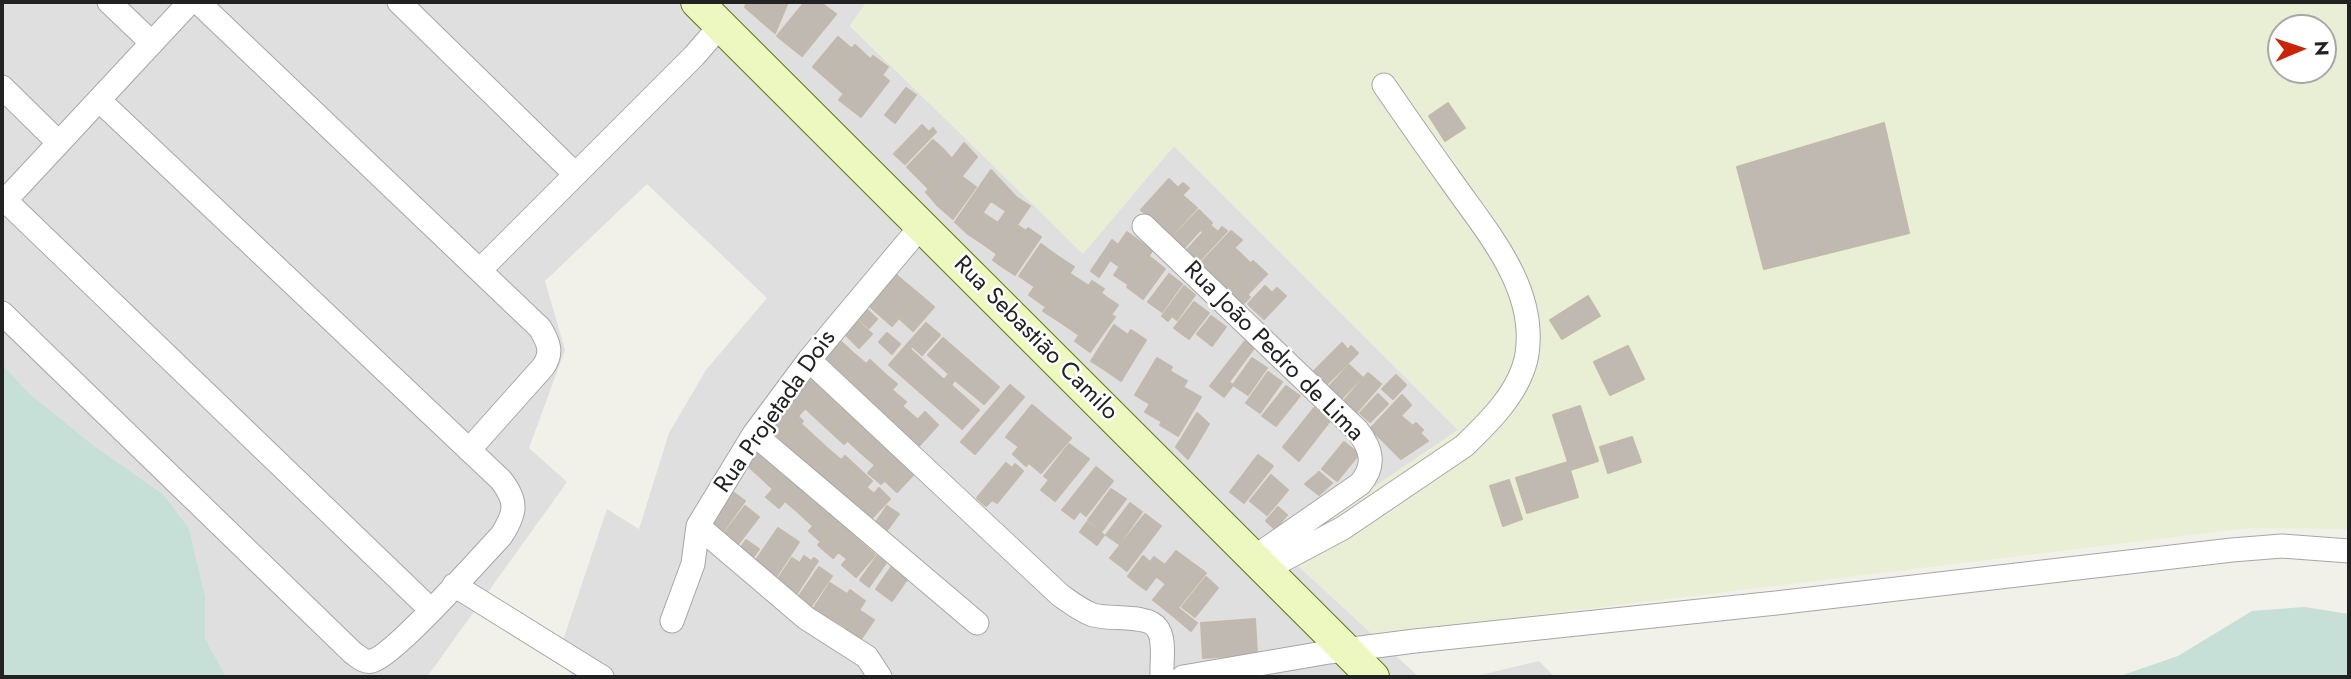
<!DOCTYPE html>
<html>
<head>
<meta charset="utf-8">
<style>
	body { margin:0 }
	#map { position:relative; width:2351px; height:679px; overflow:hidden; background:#f1f0e9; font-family:Jost,sans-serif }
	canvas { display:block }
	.frame { position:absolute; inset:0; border:4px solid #222; pointer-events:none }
	.north { position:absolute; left:2267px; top:14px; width:70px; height:70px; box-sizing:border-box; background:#fff; border:2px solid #a7a7a7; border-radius:50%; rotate:88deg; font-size:19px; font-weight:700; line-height:28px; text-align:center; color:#222 }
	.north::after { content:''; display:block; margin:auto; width:24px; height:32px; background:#cc2307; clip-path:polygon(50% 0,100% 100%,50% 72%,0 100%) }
</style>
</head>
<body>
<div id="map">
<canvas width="2351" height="679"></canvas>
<div class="frame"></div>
<div class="north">N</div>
</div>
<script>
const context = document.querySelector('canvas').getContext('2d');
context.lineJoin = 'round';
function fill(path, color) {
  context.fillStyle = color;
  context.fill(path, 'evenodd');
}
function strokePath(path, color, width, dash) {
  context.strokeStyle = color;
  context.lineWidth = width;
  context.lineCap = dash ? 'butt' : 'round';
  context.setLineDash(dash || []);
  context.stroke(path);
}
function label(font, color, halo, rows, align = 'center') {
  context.font = font + ' Jost,sans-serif';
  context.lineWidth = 5;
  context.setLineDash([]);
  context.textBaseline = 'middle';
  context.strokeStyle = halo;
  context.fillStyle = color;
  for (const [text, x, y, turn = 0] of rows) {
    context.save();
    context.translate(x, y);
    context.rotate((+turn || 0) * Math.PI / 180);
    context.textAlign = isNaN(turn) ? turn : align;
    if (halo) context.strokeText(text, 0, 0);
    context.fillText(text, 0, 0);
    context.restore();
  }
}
fill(new Path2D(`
	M2,2h865l-17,24 233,227 91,-107 284,284 -177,120 138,127h-844l-19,-16 51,-152 32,20 30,-96 37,-63 61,-72 -120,-114 -102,97 20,69 -36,98 38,34 -140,195h-201l-21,-39v-43l-16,-67 -26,-34 -70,-49 -64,-52 -27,-29z
	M1539,661l16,16h-83z`), '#e0dfdf');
fill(new Path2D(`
	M867,2h1482v527l-100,-1 -876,107 -92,-85 177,-120 -284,-284 -91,108 -233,-229zM2281,28h42v42h-42z`), '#e9efd5');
fill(new Path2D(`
	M2,364l27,29 64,52 70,49 26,34 16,67v43l21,39h-224z
	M2304,607l45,7v63h-232l61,-21 74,-45z`), '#c6dfd7');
const building = new Path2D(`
	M747,2h23l-8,20 -17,-15z
	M770,2h18l-13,31 -13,-11z
	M805,2h15l16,12 -34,42 -25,-20z
	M838,37l14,12 -25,30 -14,-12z
	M855,45l15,14 -26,35 -17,-15z
	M873,56l15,11 -6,8 7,6 -28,36 -22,-17z
	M906,88l10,7 -21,28 -10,-8z
	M1448,103l17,25 -20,13 -16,-25z
	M1884,123l25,110 -145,36 -27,-102z
	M922,125l7,7 4,-4 3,4 -31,32 -11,-10z
	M933,140l10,9 -26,28 -10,-10z
	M964,143l13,14 -39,49 -12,-14z
	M943,149l9,10 -23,30 -12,-12z
	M991,170l12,13 -35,51 -13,-12z
	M961,176l15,11 -23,32 -15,-13z
	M1169,179l9,9 5,-5 6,5 -33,35 -15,-13z
	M1003,183l13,14 -10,14 -15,-10z
	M1182,195l15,13 -27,29 -14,-14z
	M1016,197l14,9 -33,48 -14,-10z
	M1199,210l13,13 -9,9 -3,-2 -17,19 -11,-11z
	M983,213l15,10 -15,21 -15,-10z
	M1017,225l9,6 -25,35 -8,-6z
	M1210,225l8,7 4,-5 5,4 -29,31 -12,-11z
	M1028,228l13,9 -26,38 -14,-9z
	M1231,231l11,9 -8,8 5,4 -24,26 -15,-14z
	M1127,232l11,8 -18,27 -10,-7 -11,17 -8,-6 21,-31 6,5z
	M1138,240l14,11 -23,34 -15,-10z
	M1041,244l15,11 -21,32 -16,-11z
	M1239,252l12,12 -24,26 -12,-12z
	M1056,255l18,12 -28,40 -17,-12z
	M1150,257l15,12 -22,30 -16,-12z
	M1253,261l14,13 -20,21 3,2 -7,7 -16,-14z
	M892,271l10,9 -27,31 -10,-9z
	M1069,273l20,13 -26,38 -20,-13z
	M1169,274l13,10 -20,28 -14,-10z
	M902,280l17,14 -27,32 -17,-15z
	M1092,281l12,8 -3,4 5,4 -27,38 -16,-11z
	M1184,286l11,9 -18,25 -5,-4 -4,5 -6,-5z
	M1265,286l7,7 5,-5 9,8 -22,23 -16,-15z
	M919,294l15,13 -21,24 -14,-13z
	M1588,296l12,20 -38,23 -12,-19z
	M1106,297l12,8 -7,10 4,2 -25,35 -15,-11z
	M1194,302l15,11 -20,26 -15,-11z
	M863,306l14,13 -8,9 -15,-13z
	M1211,316l15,11 -14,19 -15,-12z
	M853,317l19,17 -13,14 -18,-18z
	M926,323l14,12 -18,20 -10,-9 -2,3 34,31 5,-6 -21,-19 15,-17 56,49 -15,17 -29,-24 -4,5 28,25 -17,19 -73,-64z
	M1114,325l14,10 -23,35 -14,-9z
	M1131,330l15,10 -25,41 -16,-11z
	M887,333l13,11 -8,10 -13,-12z
	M838,339l13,12 -17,20 -14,-13z
	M1245,341l9,7 -25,34 4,3 -9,12 -14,-11z
	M1342,343l6,7 3,-4 7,7 -33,33 -13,-13z
	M1628,346l16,33 -34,16 -16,-33z
	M851,351l15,13 -18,20 -14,-13z
	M1157,358l15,9 -22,37 -15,-9z
	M1252,358l15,10 -19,27 -15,-10z
	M870,360l16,15 -22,24 -16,-15z
	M1349,365l13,12 -21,22 -13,-11z
	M1170,371l17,10 -25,41 -17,-10z
	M1268,372l14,10 -22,31 -14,-10z
	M1368,373l13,11 -25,29 -13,-11z
	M886,375l11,9 -22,24 -11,-9z
	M1396,375l10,10 -13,14 -11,-10z
	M811,380l11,10 -24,26 -11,-10z
	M1010,385l14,12 -49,57 -14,-12z
	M1286,386l14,10 -24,30 -14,-10z
	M1183,387l18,10 -23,39 -18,-11z
	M822,390l13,12 -17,18 -13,-12z
	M892,390l14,12 -18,19 -13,-13z
	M1378,394l10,10 -18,18 -10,-9z
	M1402,395l9,10 -31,33 -10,-9z
	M835,402l13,12 -17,18 -13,-12z
	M1032,405l13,11 -26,31 -13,-10z
	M787,406l16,15 -19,21 -16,-14z
	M902,406l16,14 -14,15 -16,-14z
	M1580,406l18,55 -28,9 8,27 -51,16 -11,-35 52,-16 -15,-47z
	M1314,408l16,13 -31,40 -16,-14z
	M925,412l13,13 -21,23 -13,-13z
	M1197,413l12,11 -21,35 -12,-12z
	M848,414l13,11 -17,19 -13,-12z
	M1045,416l13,11 -32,39 -13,-12z
	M1401,416l12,10 -22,23 -11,-11z
	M1416,423l7,7 -3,3 8,8 -27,18 -10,-10z
	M801,424l14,13 -17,18 -14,-13z
	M861,425l13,12 -14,15 -13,-12z
	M1058,427l13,11 -30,35 -12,-10z
	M815,437l12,11 -16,18 -13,-11z
	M874,437l15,13 -14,15 -15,-13z
	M1632,437l9,25 -33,11 -8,-26z
	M1344,442l15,12 -22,27 -15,-12z
	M1069,444l20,15 -34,42 -14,-11 8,-10 -5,-4z
	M757,448l13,12 -13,14 -13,-11z
	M827,448l14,12 -17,19 -13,-13z
	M889,450l12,12 -20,22 -13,-11z
	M1258,455l15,11 -29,37 -14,-11z
	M845,456l13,12 -20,23 -14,-12z
	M770,460l8,7 -2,3 8,7 -11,12 -16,-15z
	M901,462l13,12 -17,18 -12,-11z
	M1006,463l6,5 3,-4 8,7 -26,32 -5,-3 -6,6 -9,-8z
	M1096,467l17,14 -27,35 -6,-5 -6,8 -12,-9z
	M858,468l14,13 -21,23 -13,-13z
	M1319,472l13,11 -13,12 -14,-11z
	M787,474l12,10 -20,24 -13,-11z
	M1271,475l17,15 -21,25 -17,-14z
	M1509,480l13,39 -19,7 -13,-40z
	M799,484l14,13 -14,16 -14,-12z
	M866,487l8,7 5,-6 11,11 -20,21 -19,-16z
	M1111,489l15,10 -24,32 -14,-11z
	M730,490l15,11 -24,33 -16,-12z
	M813,497l15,13 -15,16 -14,-13z
	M1130,503l12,9 -23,32 -13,-9z
	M745,506l14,11 -23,30 -14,-11z
	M887,506l12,8 -14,19 -11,-8z
	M1278,507l9,8 -12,14 -9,-8z
	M828,510l12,11 -19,21 -12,-11z
	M1145,514l16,12 -34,45 -17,-13z
	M838,522l15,13 -20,23 -15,-13z
	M1087,522l17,13 -7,10 -17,-13z
	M778,528l21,14 -23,35 -22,-14z
	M853,535l22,20 -19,22 -14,-12 5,-6 -8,-7z
	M746,540l13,9 -7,10 -13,-9z
	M1176,551l30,22 -34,42 -19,-15 13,-16 -10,-8z
	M804,556l7,5 3,-3 4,3 -22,34 -20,-13 16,-24 8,5z
	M877,556l9,7 -17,24 -9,-7z
	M1143,556l7,6 -15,20 -7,-6z
	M1154,557l11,8 -19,25 -11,-8z
	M892,566l16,12 -16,23 -16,-12z
	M819,567l13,9 -22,32 -13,-9z
	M1206,577l12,11 -23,29 -13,-10z
	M830,583l17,11 -18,29 -17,-12z
	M850,590l15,11 -18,27 -16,-10z
	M1178,608l19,15 -6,8 -19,-16z
	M859,610l15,10 -15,22 -15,-10z
	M1255,619l2,35 -54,4 -2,-35z`);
fill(building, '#bfb9b2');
strokePath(building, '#c3b9ab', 2);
const street = new Path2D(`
	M109,2l43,41
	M198,2l342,326c9,15 13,25 3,39l-74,83
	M399,2l176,172
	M2,87l57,56
	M5,200l426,410
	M2,204l188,-202
	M1144,226l213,204c15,19 19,35 3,54l-108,75
	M480,270l214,-214 27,-31
	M2,313l351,340c6,4 12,10 19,8 23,-6 108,-103 129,-125 15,-23 17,-34 0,-56l-402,-380
	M809,360l251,235c10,7 21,16 33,20 16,5 55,-1 64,13 9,11 4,35 5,49
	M754,434l223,189
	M698,526l108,92 61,39 13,20
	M1264,570l79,-42 121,-82c25,-24 57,-55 63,-92 10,-66 -40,-122 -75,-172 -23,-32 -46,-65 -68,-97
	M454,585l148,92
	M672,621l21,-57 5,-38 56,-92 55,-74 113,-135
	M1183,677l146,-25 86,-11 361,-38 456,-53 50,-4 67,5`);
const secondary = new Path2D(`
	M697,2l676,675`);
strokePath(street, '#a6a6a6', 25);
strokePath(secondary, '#5c7809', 34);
strokePath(street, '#fff', 23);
strokePath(secondary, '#edf8c0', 32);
label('24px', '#222', '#fff', [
	["Rua Sebastião Camilo",1035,339,45],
	["Rua João Pedro de Lima",1273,352,45],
	["Rua Projetada Dois",776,412,-55]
]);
</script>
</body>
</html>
